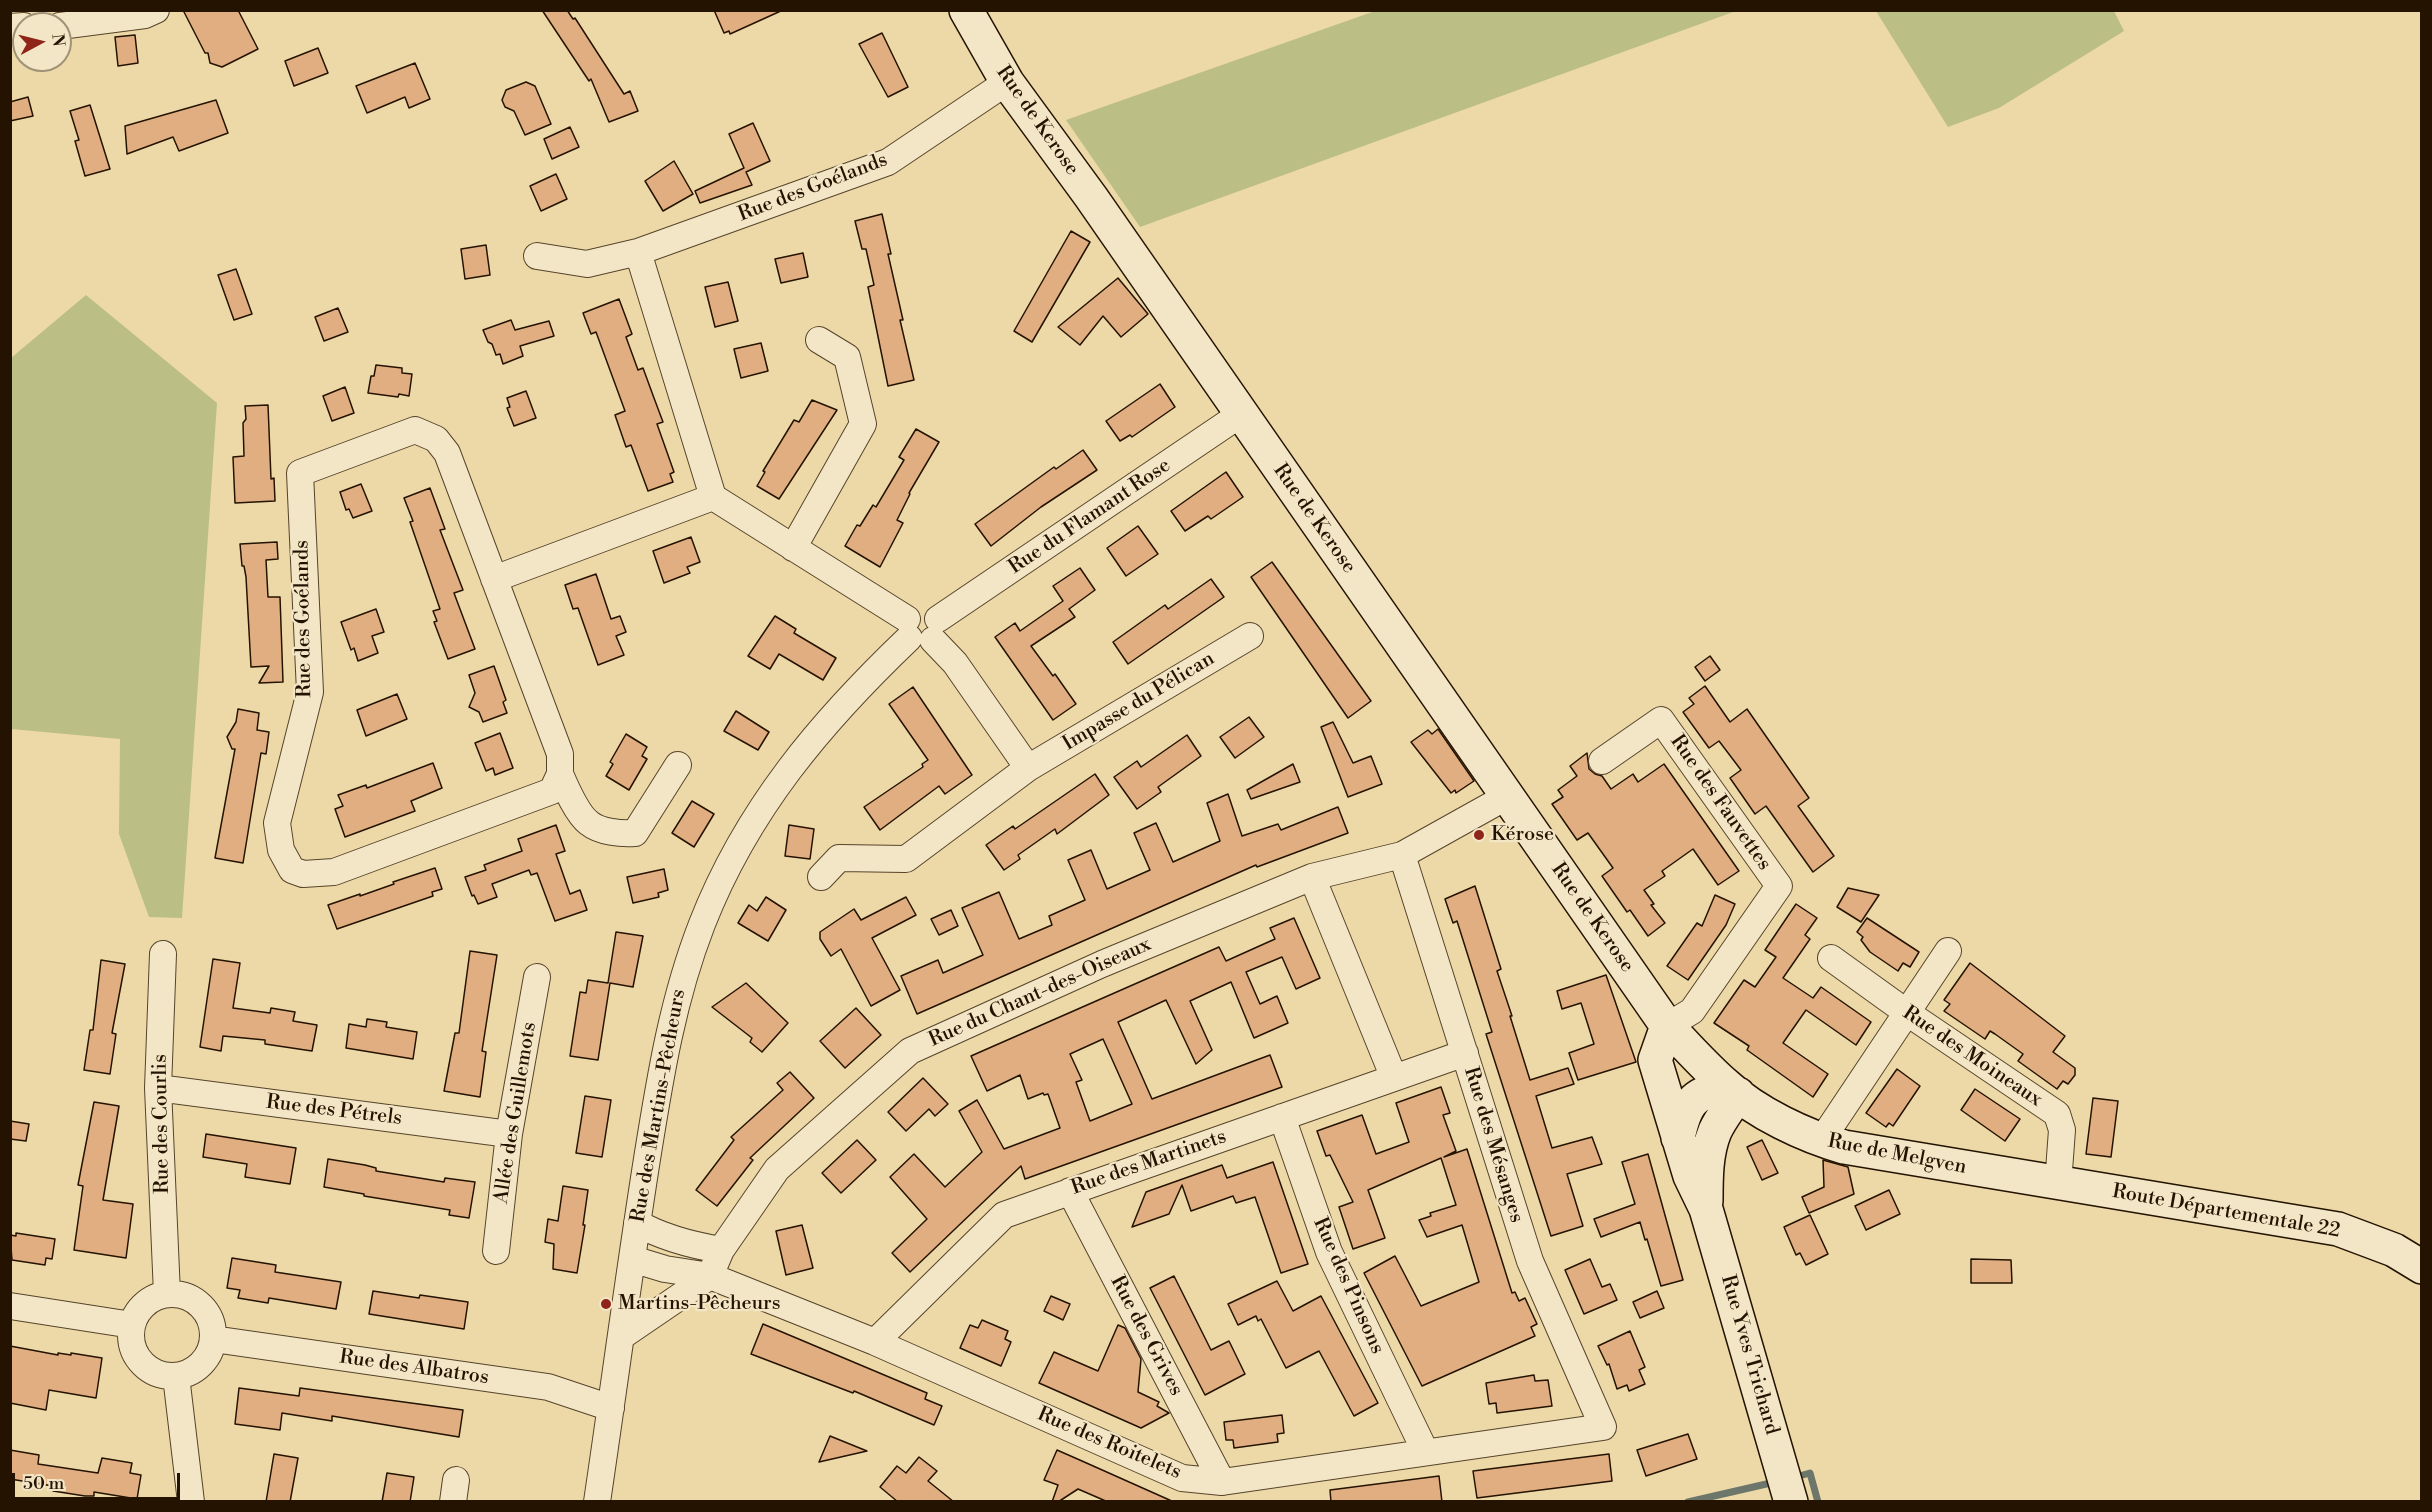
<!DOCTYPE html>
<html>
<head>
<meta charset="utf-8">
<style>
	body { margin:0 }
	#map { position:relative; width:2432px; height:1512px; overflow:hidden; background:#edd9a8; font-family:"Libre Bodoni",serif }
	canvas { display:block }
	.frame { position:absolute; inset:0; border:12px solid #241300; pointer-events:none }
	.north { position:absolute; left:12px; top:12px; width:60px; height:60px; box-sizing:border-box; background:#f3e6c6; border:2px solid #a09277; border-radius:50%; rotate:83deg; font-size:16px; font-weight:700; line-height:24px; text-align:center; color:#241300 }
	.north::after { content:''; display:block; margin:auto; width:21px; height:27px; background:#8f2418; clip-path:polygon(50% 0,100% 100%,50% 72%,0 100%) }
	.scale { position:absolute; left:12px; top:1473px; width:168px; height:27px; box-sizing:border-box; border:3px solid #241300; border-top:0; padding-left:8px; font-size:18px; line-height:21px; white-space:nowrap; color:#241300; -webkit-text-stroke:4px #f3e6c6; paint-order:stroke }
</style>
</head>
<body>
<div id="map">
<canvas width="2432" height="1512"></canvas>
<div class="frame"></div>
<div class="north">N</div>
<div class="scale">50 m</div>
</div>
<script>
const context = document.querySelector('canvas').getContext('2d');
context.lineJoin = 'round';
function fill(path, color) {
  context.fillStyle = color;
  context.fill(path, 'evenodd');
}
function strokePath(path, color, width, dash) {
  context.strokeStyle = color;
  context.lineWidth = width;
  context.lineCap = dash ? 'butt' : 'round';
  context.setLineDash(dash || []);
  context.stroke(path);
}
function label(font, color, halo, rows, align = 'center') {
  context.font = font + ' "Libre Bodoni",serif';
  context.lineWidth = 4.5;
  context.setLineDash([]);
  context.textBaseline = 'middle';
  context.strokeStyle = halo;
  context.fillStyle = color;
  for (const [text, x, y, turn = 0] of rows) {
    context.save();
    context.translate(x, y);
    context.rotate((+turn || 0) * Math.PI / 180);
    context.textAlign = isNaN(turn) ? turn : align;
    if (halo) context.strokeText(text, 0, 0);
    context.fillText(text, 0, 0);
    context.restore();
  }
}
fill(new Path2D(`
	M1375,11v-1l361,1 -596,216 -74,-107z
	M1876,11h238l10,20 -125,77 -51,19z
	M86,295l131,108 -35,515 -33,-1 -30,-83 1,-95 -109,-10v-371z`), '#bbbe85');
strokePath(new Path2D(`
	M1792,1478l18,-5 8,29
	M1688,1502l87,-20`), '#6c766a', 7);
const building = new Path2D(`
	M183,10h55l20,39 -36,18 -12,-4 -2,-10h-3z
	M542,10h25l6,9 2,-1 49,76 6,-3 8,20 -29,11 -18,-43 -2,2z
	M714,10h69l-53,24 -1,-3 -5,2z
	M882,33l26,54 -20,10 -29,-53z
	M135,35l3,28 -20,3 -3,-29z
	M318,48l10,25 -34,13 -9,-25z
	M415,63l15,36 -21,9 -4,-11 -38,16 -11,-27z
	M526,82l9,4 16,38 -26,11 -11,-24 -9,-4 -3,-7 4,-10z
	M28,97l5,19 -23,5v-19z
	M216,100l12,33 -49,18 -6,-14 -46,17 -2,-28z
	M90,105l20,64 -25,7 -10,-35 4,-1 -9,-29z
	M753,123l17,38 -24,11 6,13 -52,18 -5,-12 49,-23 -15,-34z
	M570,127l9,20 -27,12 -8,-20z
	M674,161l19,33 -30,17 -18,-30z
	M556,174l11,25 -26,12 -11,-25z
	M882,214l9,40h-3l15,66h-3l14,60 -26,6 -20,-99 6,-2 -8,-36h-4l-7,-28z
	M1071,231l19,11 -58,100 -18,-11z
	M486,245l4,30 -25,4 -4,-30z
	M803,253l5,24 -27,6 -6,-24z
	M236,269l16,45 -18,6 -16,-45z
	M1118,278l30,36 -27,23 -18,-21 -23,29 -22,-18z
	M728,282l10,39 -23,6 -10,-40z
	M619,299l13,35 -6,3 12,33 5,-2 11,30 9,24 -6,2 17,48 -4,2 3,8 -25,9 -17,-46 -5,2 -11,-32 10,-4 -29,-79 -5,2 -8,-21z
	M338,308l10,24 -24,9 -9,-24z
	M511,320l4,10 34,-9 5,15 -34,10 3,10 -20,8 -3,-10 -4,1 -4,-11 -4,-2 -5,-12z
	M761,343l7,28 -27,7 -7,-29z
	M376,365l26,3v5l10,1 -3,22 -10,-2 -1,3 -30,-4 3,-17h3z
	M1160,384l15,23 -43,30 -2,-2 -10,6 -14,-20z
	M345,387l9,26 -22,8 -9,-25z
	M526,391l10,27 -22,8 -7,-18 3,-1 -3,-9z
	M812,400l25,10 -58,89 -22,-13 8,-14 -2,-1 31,-51 5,2z
	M268,405l3,74 3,-1 1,23 -40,2 -2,-46 11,-1 -1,-33 3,-4 -1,-13z
	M916,429l23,13 -30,51 1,1 -13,26 6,3 -23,44 -35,-21 12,-21 3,1 13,-21 3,2 28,-47 -5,-3z
	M1083,450l14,20 -56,37 -50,39 -16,-22 79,-57 2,2z
	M1226,472l17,25 -32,22 -3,-3 -23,15 -14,-20z
	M361,484l11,27 -19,7 -4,-9 -3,1 -6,-18z
	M430,488l15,41 -5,1 23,60 -9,3 21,56 -27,10 -14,-37 3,-1 -4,-10 7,-2 -30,-87 3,-1 -9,-23z
	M1138,526l20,28 -32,22 -19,-28z
	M691,537l9,25 -13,5 3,6 -26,10 -11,-32z
	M277,542l1,17 -12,1 2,37h12l3,85 -24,1 10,-17 -18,1 -5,-90 -2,-11h-2l-2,-22z
	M1272,562l99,139 -23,17 -97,-141z
	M1080,568l15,22 -26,19 6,8 -44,29 22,30 2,-2 21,30 -23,16 -58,-83 20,-14 5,8 43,-30 -10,-15z
	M596,574l15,45 9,-3 6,16 -10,4 8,19 -26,10 -20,-57 -5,1 -8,-24z
	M1211,579l13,18 -96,67 -15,-22 52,-37 3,4z
	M376,609l8,23 -12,4 6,17 -20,8 -4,-13 -3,2 -10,-28z
	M775,616l21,13 -2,4 42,25 -13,22 -44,-26 -9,15 -22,-13z
	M1710,656l10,14 -15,11 -10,-14z
	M494,666l12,34 -3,2 4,11 -24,9 -4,-10 -10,-5 6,-14 -6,-18z
	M1705,686l25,36 17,-13 62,89 -11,8 36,50 -21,16 -47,-66 -11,8 -25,-36 11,-8 -22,-29 -10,7 -26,-36 11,-8 -5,-6z
	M913,687l59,88 -27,19 -6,-8 -59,44 -16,-23 59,-40 -1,-3 6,-4 -39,-56z
	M397,694l10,25 -41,17 -9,-26z
	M238,709l21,4 -2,17 12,2 -3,22 -5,-1 -18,110 -28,-5 20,-109h-3l-5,-12 9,-15z
	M736,711l33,21 -11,18 -34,-19z
	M1249,717l15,20 -29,21 -15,-21z
	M1333,722l20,41 18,-7 11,28 -34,13 -27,-70z
	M1438,729l36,52 -18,12 -1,-3 -4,3 -40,-51 17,-12 4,4z
	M500,733l13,35 -18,7 -2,-7 -7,3 -11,-28z
	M626,734l21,13 -5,9 5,3 -18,31 -23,-14 7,-12 -3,-2z
	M1187,735l14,21 -43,31 3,5 -24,17 -23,-32 23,-16 4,6z
	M1587,753l2,16 6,5 7,2 9,13 22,-15 5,8 26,-18 75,107 -21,14 -25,-36 -31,22 3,5 -21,14 10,14 -3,1 14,18 -17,13 -18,-26 -3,2 -25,-36 11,-8 -25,-35 -11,7 -25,-36 11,-7 -5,-7 19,-14 -7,-10z
	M433,763l9,25 -31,13 4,10 -70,26 -10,-28 8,-3 -5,-11 28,-10 1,3z
	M1293,764l7,18 -49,17 -4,-9z
	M1095,774l14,21 -52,39 -2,-5 -37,26 2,4 -16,11 -18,-25 27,-19 2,3z
	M1228,794l14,42 36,-12 3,6 57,-23 10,26 -91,34 -1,-2 -339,149 -16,-38 37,-16 5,13 40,-18 -21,-47 37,-16 20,47 33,-14 -3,-9 36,-16 -17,-40 23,-10 16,39 43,-19 -16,-37 22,-10 17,39 47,-21 -13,-38z
	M692,801l22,13 -20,33 -22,-14z
	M556,825l9,26 -9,3 14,40 10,-4 7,20 -32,11 -18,-48 -6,2 -2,-5 -37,14 5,13 -19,7 -4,-9 -2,1 -7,-19 21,-7 -2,-5 38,-14 -4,-12z
	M789,825l25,4 -4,30 -25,-3z
	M435,868l7,21 -10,3 1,4 -96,33 -9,-24 32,-11v2l34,-12 -1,-2z
	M664,869l4,21 -10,3 1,4 -26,6 -6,-26z
	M1475,886l26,83 -4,2 15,45h-2l20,64 38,-12 6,16 -38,12 16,52 40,-11 10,27 -35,10 16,52 -32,10 -65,-202 6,-2 -35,-111 -4,2 -8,-24z
	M1848,888l31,7 -18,27 -24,-15z
	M1715,895l20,9 -9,21 -38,55 -21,-14 30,-43 5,3z
	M766,897l20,13 -18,31 -30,-18 11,-18 8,6z
	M906,897l10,18 -44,23 28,52 -29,16 -30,-57 -10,7 -11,-17v-7l34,-23 7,11z
	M1796,904l21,14 -12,17 5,4 -27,39 30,20 8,-11 50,35 -15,23 -50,-35 -23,33 45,31 -15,23 -66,-47 2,-4 -35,-23 30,-43 11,7 21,-30 -11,-7z
	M951,910l7,16 -19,9 -8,-16z
	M1294,918l26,60 -24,11 -14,-32 -36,15 14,32 17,-8 11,27 -34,15 -23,-56 -41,19 22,49 -16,14 -30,-64 -48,22 34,77 118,-44 12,32 -257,92 -4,-13 -111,106 -18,-19 35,-34 -37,-42 24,-23 31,33 37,-35 -23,-41 18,-11 27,49 56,-21 -12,-34 -4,1 -1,-2 -15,6 -8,-24 -33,16 -16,-35 248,-109 7,14 49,-22 -5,-11zM1103,1039l29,65 -42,17 -14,-39 6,-2 -12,-26z
	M1867,918l52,34 -9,15 -7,-4 -5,8 -28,-19 -9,-12 2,-3 -6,-5z
	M616,932l27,4 -10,51 -23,-4 -12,77 -28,-4 10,-64 6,1 2,-13 20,3z
	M470,951l27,4 -15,96 4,1 -6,45 -36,-6 11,-58h4z
	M213,959l27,4 -7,45 37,5 1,-5 24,4 -2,9 24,4 -5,26 -47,-7v-4l-42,-4 -2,15 -21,-4z
	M101,960l24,4 -13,69 4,1 -6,40 -26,-4 6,-40h3z
	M1970,963l95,73 -12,16 22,16v7l-7,9 -5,-3 -6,8 -39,-28 5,-7 -28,-20 -5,-3 -5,8 -41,-28 6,-7 -6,-4z
	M1606,975l30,87 -58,18 -9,-27 25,-9 -13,-41 -19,6 -5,-18z
	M746,983l42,40 -26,29 -12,-10 2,-4 -40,-31z
	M856,1008l25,27 -36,33 -25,-27z
	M367,1019l20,3 -1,5 31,5 -4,27 -67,-11 3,-24 17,3z
	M1897,1069l23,17 -27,40 -4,-3 -3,4 -20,-14z
	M790,1072l24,26 -64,60 3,2 -36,46 -21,-16 38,-50 -3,-3 52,-47 -6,-7z
	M923,1078l25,26 -13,12 -6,-7 -23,22 -18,-19z
	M1441,1087l9,26 -7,2 13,36 -12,6 23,-8 45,144 3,-1 4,9 6,-3 12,26 -6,3 4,9 -113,50 -58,-113 31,-17 26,50 58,-24 -17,-57 -35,12 -8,-17 12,-4 -1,-3 26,-8 -15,-47 -73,32 17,48 -32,11 -14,-42 14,-5 -23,-47 -4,1 -9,-25 45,-16 14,39 33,-12 -13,-39z
	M1975,1089l45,30 -15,22 -44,-31z
	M585,1096l26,4 -9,57 -26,-4z
	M2093,1098l25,3 -7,56 -25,-3z
	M94,1102l25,4 -16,94 30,4 -7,54 -52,-8 9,-64 -5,-1z
	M10,1121l19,3 -3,17 -16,-2z
	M206,1134l90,14 -6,36 -45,-7 2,-13 -44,-7z
	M857,1140l19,20 -35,33 -19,-20z
	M1762,1140l16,33 -16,7 -15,-33z
	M1648,1154l35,126 -22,6 -14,-47 -2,1 -5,-18 -39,15 -7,-18 41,-15 -13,-42z
	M328,1159l37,6 11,3v3l68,11 1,-4 30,4 -6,36 -20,-3 1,-5 -86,-14v-2l-40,-7z
	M1823,1160l25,7 6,27 -45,19 -7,-16 22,-10z
	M1273,1162l35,102 -27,9 -26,-76 -19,6 -3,-7 -42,15 -9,-26 -13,29 -37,13 14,-35 76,-27 5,13z
	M563,1186l25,4 -5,35h2l-8,48 -24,-4 1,-25 -9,-2 3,-23 10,2z
	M1889,1190l11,24 -34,16 -11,-24z
	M1810,1215l18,39 -22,11 -6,-12 -4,2 -12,-28z
	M802,1225l11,43 -27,7 -10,-44z
	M16,1233l39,6 -3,20 -6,-1 -1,7 -33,-5 -2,-25 6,1z
	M232,1258l44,7 -1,7 66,10 -5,27 -67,-11 -1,5 -30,-5 2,-8 -13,-2z
	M1590,1259l12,28 8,-3 7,16 -33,14 -19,-44z
	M1971,1259l40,1 1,23h-41z
	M1174,1276l37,74 18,-9 16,33 -40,21 -55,-107z
	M1277,1281l16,30 28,-15 57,107 -24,13 -35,-65 -33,17 -25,-49 -3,2 -2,-5 -18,9 -10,-21z
	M373,1291l46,7 1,-3 48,7 -4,27 -95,-15z
	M1657,1291l7,17 -24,10 -7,-16z
	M1051,1296l19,8 -7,16 -19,-9z
	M982,1320l26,11 -3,8 6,3 -10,24 -41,-18 10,-23 8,3z
	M763,1324l164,69 -2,6 17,7 -8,19 -80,-34 -1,2 -102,-39z
	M1118,1325l7,3 16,31 -3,33 21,10 -2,4 12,7 -28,15 -102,-45 15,-31 44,19z
	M1630,1331l15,36 -6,3 6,14 -16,7 -2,-6 -10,4 -8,-25 -2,1 -9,-19z
	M10,1346l48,9v-2l13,2v-2l31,5 -6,40 -47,-8 -3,20 -36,-7z
	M1534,1375l1,6 13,-1 4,26 -55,7 -1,-10 -7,1 -3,-21z
	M239,1388l60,8 1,-8 163,22 -4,27 -127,-21v5l-50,-8 -2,17 -45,-6z
	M1282,1415l2,18 -7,1 1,8 -44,6 -1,-8h-7l-2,-18z
	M1688,1434l9,25 -51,17 -9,-26z
	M830,1436l37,15 -48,11z
	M10,1450l29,5 -1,9 60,9 4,-15 30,5 -2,10 11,2 -4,24 -43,-7v4h-9l-32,-5v-5l-43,-7z
	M1057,1450l25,11 92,41h-66l-30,-13 -20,13h-6l6,-17 -14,-5z
	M274,1454l24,4 -8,44h-24z
	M1609,1454l3,27 -135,17 -4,-27z
	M919,1457l18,14 -9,10 26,21h-56l-18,-15 17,-21 9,7z
	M387,1473l27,4 -4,25h-28z
	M1439,1476l3,26h-111l-1,-12z`);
fill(building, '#e1ae82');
strokePath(building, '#241300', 1.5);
const street = new Path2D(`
	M60,26l85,-11 11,-5
	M10,27l14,-1
	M638,252l75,245 194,122
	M537,256l50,8 51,-12 250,-90 119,-80
	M415,430l21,9 11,14 113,301v20l-8,17 -218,81 -31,2 -11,-4 -11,-20 -4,-27 33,-131 -10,-219z
	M793,548l70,-124 -16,-67 -28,-17
	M494,579l219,-82
	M938,619l303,-205
	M1602,761l59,-41 118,166 -87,125 -25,15
	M1028,768l222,-132
	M560,774c6,14 17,40 29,49 11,9 32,11 46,10l43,-68
	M821,877l18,-19 67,1 122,-91 -73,-105 -22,-23
	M1312,877l82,201
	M163,954l-5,134 9,206
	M1831,958l75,54 151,102 5,16 -4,54
	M158,1088l351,46
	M1282,1117l47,135 96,199
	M1821,1141l127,-190
	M1070,1191l152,291
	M637,1223c26,15 54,22 84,27
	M496,1251l13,-117 28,-157
	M632,1259l33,10 45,7 165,66 307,136 40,4 381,-55 -73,-166 -128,-406
	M131 1335a41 41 0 1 1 82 0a41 41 0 1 1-82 0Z
	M10,1306l122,19
	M622,1336l88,-60 11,-26 56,-81 133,-118 192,-87 210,-87 90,-22 104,-58
	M213,1339l335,48 63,21
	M875,1342l129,-127 461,-162
	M176,1376l15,126
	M453,1502l3,-22
	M597,1502c17,-115 32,-229 50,-343 13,-81 25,-158 55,-235 45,-115 119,-202 207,-286`);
const secondary = new Path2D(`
	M966,10l41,72 84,115 576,829c20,20 38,41 59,59 30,28 79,51 118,62l494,82 56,21 28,17
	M1667,1026l-12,34 35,116 16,33 85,293
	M1678,1138c7,-33 14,-46 49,-51
	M1706,1201c0,-24 0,-48 9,-70 6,-13 16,-25 23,-37`);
strokePath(street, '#56442a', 28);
strokePath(secondary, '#241300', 36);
strokePath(street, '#f3e6c6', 26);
strokePath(secondary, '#f3e6c6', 33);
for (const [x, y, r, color] of [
	[1479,835,6,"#8f2418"],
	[606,1304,6,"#8f2418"]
]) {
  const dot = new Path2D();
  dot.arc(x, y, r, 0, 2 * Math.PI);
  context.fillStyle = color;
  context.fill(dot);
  strokePath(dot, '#f3e6c6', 2);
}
label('20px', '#241300', '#f3e6c6', [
	["Rue de Kerose",1037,121,55],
	["Rue des Goélands",813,188,-21],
	["Rue du Flamant Rose",1090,517,-34],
	["Rue de Kerose",1314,519,55],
	["Rue des Goélands",304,619,-91],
	["Impasse du Pélican",1139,702,-31],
	["Rue des Fauvettes",1720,803,55],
	["Rue de Kerose",1592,918,55],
	["Rue du Chant-des-Oiseaux",1040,993,-24],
	["Rue des Moineaux",1972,1057,34],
	["Rue des Martins-Pêcheurs",659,1106,-80],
	["Rue des Pétrels",334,1111,7],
	["Allée des Guillemots",516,1113,-81],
	["Rue des Courlis",162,1124,-91],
	["Rue des Mésanges",1493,1145,73],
	["Rue de Melgven",1897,1155,11],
	["Rue des Martinets",1149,1163,-19],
	["Route Départementale 22",2226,1212,10],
	["Rue des Pinsons",1348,1286,66],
	["Rue des Grives",1146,1336,62],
	["Rue Yves Trichard",1749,1355,74],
	["Rue des Albatros",414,1368,8],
	["Rue des Roitelets",1109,1444,23]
]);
label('20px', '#241300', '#f3e6c6', [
	["Kérose",1491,835],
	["Martins-Pêcheurs",618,1304]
], 'left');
</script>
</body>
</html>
